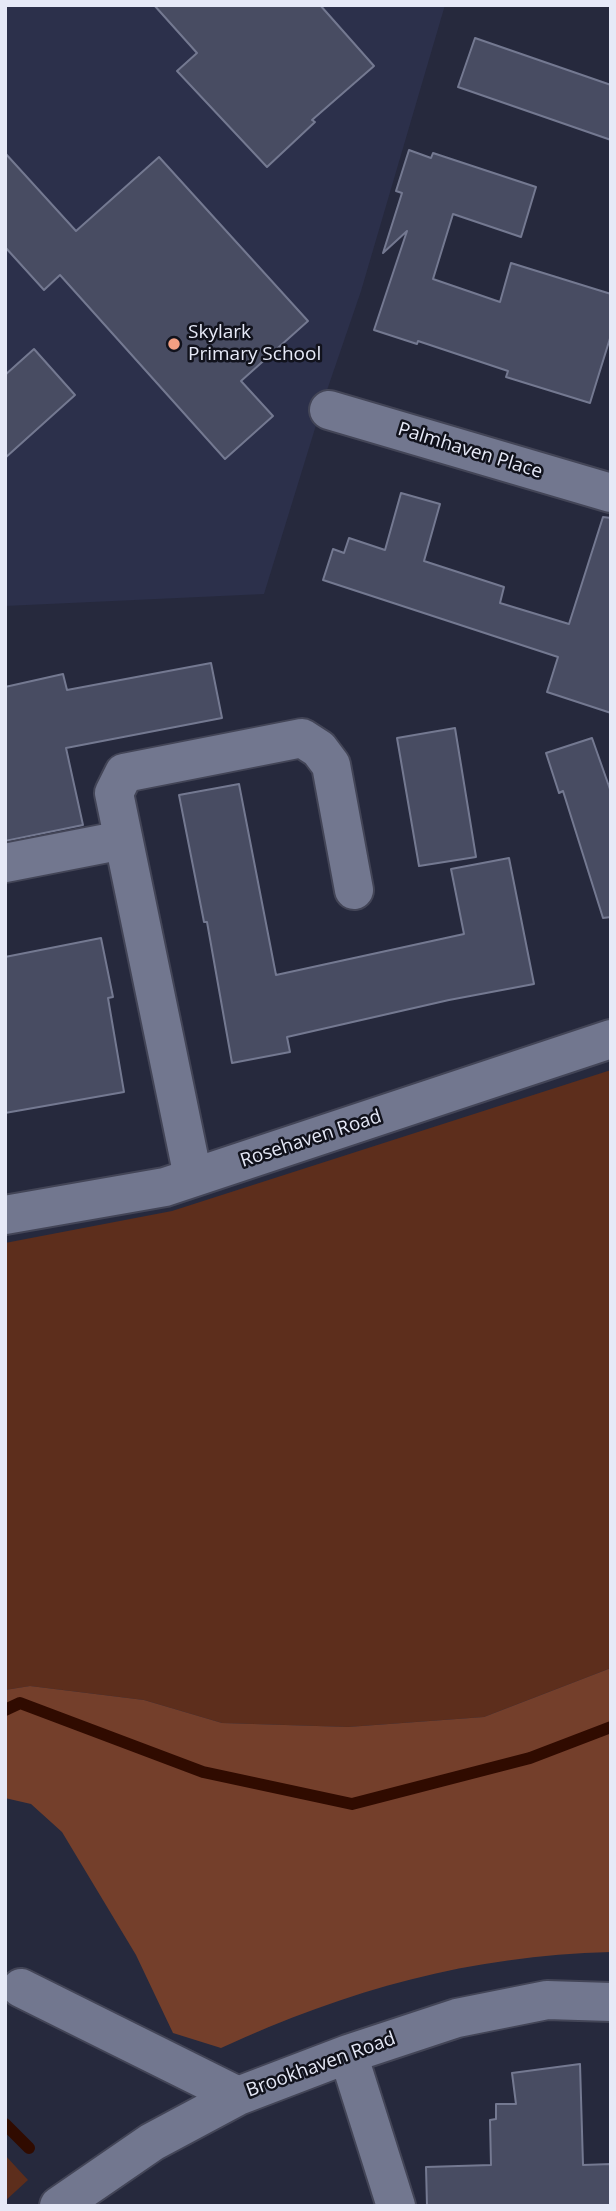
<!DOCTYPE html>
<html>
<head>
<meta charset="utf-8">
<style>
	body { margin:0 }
	#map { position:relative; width:616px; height:2211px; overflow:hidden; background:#26293d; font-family:"Open Sans",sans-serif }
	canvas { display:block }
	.frame { position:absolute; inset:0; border:7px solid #e6e9f7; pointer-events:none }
</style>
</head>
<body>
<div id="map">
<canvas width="616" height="2211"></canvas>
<div class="frame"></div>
</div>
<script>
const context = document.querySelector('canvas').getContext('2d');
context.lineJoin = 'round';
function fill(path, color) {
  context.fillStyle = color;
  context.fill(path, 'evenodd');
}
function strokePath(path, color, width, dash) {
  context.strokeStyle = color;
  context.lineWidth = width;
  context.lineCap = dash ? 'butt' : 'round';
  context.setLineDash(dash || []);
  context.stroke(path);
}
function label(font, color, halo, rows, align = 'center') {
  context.font = font + ' "Open Sans",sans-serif';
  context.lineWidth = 5;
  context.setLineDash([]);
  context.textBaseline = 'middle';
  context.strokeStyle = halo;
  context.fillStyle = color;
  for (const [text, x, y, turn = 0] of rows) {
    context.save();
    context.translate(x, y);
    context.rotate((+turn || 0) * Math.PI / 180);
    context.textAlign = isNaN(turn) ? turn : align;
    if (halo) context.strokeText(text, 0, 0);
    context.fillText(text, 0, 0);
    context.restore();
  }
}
fill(new Path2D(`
	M5,5h440l-84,286 -36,105 -61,198 -259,12z`), '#2c304b');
fill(new Path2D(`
	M611,1070v598l-127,49 -136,10 -126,-4 -78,-23 -114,-14 -25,4v-447l167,-32z
	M5,2155l23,25 -23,21z`), '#5d2e1c');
fill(new Path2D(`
	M611,1668v284c-143,4 -261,37 -390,96l-48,-15 -37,-78 -74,-123 -31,-28 -26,-6v-108l25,-4 114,14 78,23 126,4 136,-10z`), '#743f2b');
strokePath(new Path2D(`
	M5,1710l15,-7 183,69 149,32 178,-46 81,-31
	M5,2124l24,24`), '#300b00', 12);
const building = new Path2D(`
	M154,5h166l54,61 -62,54 3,2 -48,45 -90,-96 20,-18z
	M475,38l136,47v55l-153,-53z
	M409,150l22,8 2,-5 103,34 -15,50 -68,-23 -20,65 67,23 11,-39 100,31v41l-21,68 -84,-26 2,-6 -90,-30 -1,3 -43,-14 33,-99 -24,22 19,-60 -6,-2z
	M5,153l71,78 83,-74 149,164 -67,60 32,35 -48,43 -165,-184 -16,15 -39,-43z
	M34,349l41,46 -70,63v-83z
	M401,493l39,11 -16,57 80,26 -4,16 69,21 34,-107 8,1v195l-64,-21 11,-35 -235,-77 10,-31 11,4 5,-15 36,12z
	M211,663l11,55 -156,30 17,77 -78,16v-154l58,-13 4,16z
	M455,728l21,129 -57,9 -22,-128z
	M592,738l19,54v125l-8,1 -40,-127 -4,2 -13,-40z
	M239,784l37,191 188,-41 -13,-65 58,-11 25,126 -85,16 -162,37 3,15 -58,11 -25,-141h-3l-25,-127z
	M101,938l12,59 -5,1 16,94 -119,21v-156z
	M580,2064l3,101 28,-1v42h-184l-1,-39 65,-2 -1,-45 6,-1v-15h20l-4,-31z`);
fill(building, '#484c62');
strokePath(building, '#747991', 2);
const minor = new Path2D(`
	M329,410l282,83
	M5,863l118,-23
	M193,1177l-79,-384 10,-20 178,-35 17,11 12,16 23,125
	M5,1215l160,-28 446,-148
	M21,1988l217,108
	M348,2054l48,152
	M59,2206l93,-64 86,-46 110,-42 109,-36 90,-18 64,2`);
strokePath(minor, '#434557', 42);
strokePath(minor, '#72778f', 38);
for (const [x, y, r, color] of [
	[174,344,7,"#f39f82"]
]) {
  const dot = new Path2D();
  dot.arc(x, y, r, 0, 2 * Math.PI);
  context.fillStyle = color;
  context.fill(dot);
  strokePath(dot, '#11121c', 2.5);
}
label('19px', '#e6e9f7', '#11121c', [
	["Skylark",188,333],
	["Primary School",188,355]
], 'left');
label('19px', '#e6e9f7', '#11121c', [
	["Palmhaven Place",470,451,17],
	["Rosehaven Road",311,1139,-18],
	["Brookhaven Road",321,2065,-20]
]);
</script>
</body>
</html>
